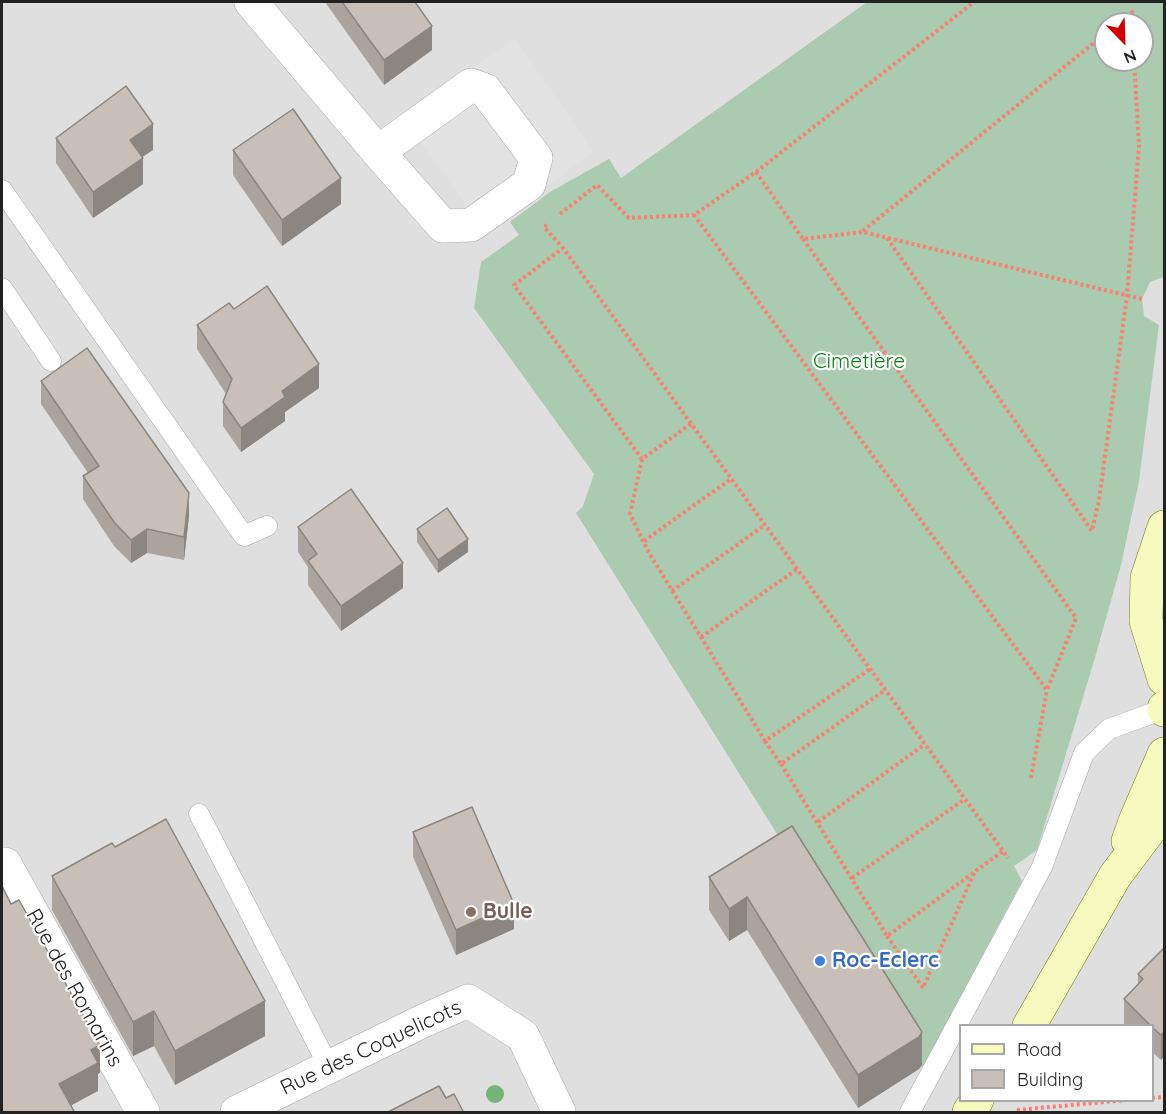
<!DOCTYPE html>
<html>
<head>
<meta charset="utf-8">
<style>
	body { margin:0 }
	#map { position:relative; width:1166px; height:1114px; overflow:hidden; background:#f2efe9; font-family:Quicksand,sans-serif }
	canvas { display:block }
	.frame { position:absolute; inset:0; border:3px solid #222; pointer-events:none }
	.legend { position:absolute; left:959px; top:1024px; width:195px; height:78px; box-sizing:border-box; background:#fff; border:2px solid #a7a7a7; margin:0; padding:8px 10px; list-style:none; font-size:18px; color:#222 }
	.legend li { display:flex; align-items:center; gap:12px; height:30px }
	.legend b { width:30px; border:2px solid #a7a7a7 }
	.north { position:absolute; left:1094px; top:12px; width:60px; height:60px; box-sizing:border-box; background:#fff; border:2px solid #a7a7a7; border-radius:50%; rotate:157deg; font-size:16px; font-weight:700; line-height:24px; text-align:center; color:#222 }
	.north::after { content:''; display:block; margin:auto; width:21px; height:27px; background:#d40000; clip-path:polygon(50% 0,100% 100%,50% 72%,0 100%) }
</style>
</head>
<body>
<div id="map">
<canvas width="1166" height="1114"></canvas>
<div class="frame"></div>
<ul class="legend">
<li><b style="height:8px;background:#f7fabf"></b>Road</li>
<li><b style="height:16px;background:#c7bfb8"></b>Building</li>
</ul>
<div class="north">N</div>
</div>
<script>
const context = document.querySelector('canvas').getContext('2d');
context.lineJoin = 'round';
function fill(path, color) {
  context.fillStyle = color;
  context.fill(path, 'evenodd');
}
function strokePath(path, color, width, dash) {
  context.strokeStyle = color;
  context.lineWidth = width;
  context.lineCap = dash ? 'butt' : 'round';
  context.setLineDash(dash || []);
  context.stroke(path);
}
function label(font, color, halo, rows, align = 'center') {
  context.font = font + ' Quicksand,sans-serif';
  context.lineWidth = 4.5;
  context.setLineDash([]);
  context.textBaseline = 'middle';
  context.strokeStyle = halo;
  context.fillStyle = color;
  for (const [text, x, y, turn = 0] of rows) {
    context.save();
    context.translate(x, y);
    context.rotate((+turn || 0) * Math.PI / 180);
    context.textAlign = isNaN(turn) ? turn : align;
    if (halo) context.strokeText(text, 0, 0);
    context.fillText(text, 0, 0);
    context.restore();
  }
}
fill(new Path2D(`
	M2,2h1162v1110h-1162zM1106,24h36v36h-36zM960,1026h192v74h-192z`), '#e0dfdf');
fill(new Path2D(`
	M867,2h297v275l-14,5 -8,17 2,17 15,9 -20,156 -18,84 -25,89 -59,196 -23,16 8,15 -99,186 -347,-554 7,-7 11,-32 -120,-166 7,-46 38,-27 -9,-13 40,-30 59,-33 12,19zM1106,24h36v36h-36z`), '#aacbaf');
fill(new Path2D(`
	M515,38l79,114 -110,80 -81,-117z`), '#e2e2e2');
const lane = new Path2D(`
	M2,190l242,346 23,-10
	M2,288l49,73
	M199,814l130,253
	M910,1112l132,-245 42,-114 25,-24 55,-20`);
const street = new Path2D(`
	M251,2l127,150 65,74 28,-1 58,-41 7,-26 -51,-68 -14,-5 -93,67
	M5,864l138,248
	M237,1112l186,-91 45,-20 55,35 36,76`);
const secondary = new Path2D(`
	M1164,527l-17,51 -1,43 18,58
	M1164,708v2
	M1128,841l8,-22 28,-65
	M1029,1026l86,-150 49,-65
	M969,1112l8,-12`);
strokePath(lane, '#a9a9a9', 21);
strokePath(street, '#a9a9a9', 34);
strokePath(secondary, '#707d05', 34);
strokePath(new Path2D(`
	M1117,24l15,-12v12
	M756,172l47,67 60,-7 279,67
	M560,214l37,-29 32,33 65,-3
	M547,225l-3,2 19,21
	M863,231l243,-198
	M887,238l205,293 7,-31 28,-204 12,-150 -5,-86
	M803,239l273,379 -29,72 -353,-475 62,-43 218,-170
	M691,424l-49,35 -128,-174 49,-37 445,610
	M642,459l-12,55 19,39 116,188 105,-72
	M644,541l87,-62
	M672,591l93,-66
	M701,637l96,-68
	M765,741l16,23 104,-74
	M781,764l106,172 116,-85
	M1031,778l16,-88
	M818,822l107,-78
	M852,878l113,-79
	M887,936l36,52 52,-117
	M1152,1098l12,-1
	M1017,1110l110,-10`), '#fa8072', 4, [3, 3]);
strokePath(lane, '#fff', 20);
strokePath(street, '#fff', 33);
strokePath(secondary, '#f7fabf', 33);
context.fillStyle = '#74b475';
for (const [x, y] of [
	[495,1094]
]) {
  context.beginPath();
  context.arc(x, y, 9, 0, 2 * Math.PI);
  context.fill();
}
fill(new Path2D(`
	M325,2h90l17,48 -48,35z
	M56,138l97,12 -11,7 1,27 -50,34 -37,-55z
	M233,150l108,54 -59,42 -49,-71z
	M234,309l85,79 -34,24v9l-44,31 -18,-26v-24l3,-8 -29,-45v-24z
	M41,381l148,135 -5,44 -37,-7 -16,10 -17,-17 -31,-47v-23l5,-3 -47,-69z
	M298,527l105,61 -62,43 -33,-46v-18l-10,-15z
	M417,529l51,23 -30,21 -21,-31z
	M792,826l130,239 -3,4 -61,39 -111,-178 -18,11 -20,-31v-33z
	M413,832l101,97 -58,26 -43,-98z
	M115,847l150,189 -90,49 -21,-39 -21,10 -81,-146v-34z
	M1164,948l-3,112 -9,-8v-26h-26l-2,-2v-25l14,-14v-11z`), '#aba49e');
fill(new Path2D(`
	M432,26v24l-48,35v-25z
	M153,124v26l-23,15v-25z
	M143,158v26l-50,34v-26z
	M341,178v26l-59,42v-26z
	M319,364v24l-34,24v9l-44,31v-24l41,-37z
	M189,493v23l-5,44v-23z
	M147,529v24l-16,10v-23z
	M468,539v13l-30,21v-13z
	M403,563v25l-62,43v-25z
	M747,897v33l-18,11v-32z
	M514,904v25l-58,26v-25z
	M265,1001v35l-90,49v-34z
	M154,1011v35l-21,10v-34z
	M922,1032v33l-3,4 -61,39v-33z
	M1164,1032v25l-3,3v-25z
	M100,1045v28l-2,1v17l-39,21v-28l32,-34z`), '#8b8681');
const building = new Path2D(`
	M342,2h73l17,24 -48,34z
	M126,86l27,38 -23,16 13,18 -50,34 -37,-54z
	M293,109l48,69 -59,42 -49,-70z
	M267,286l52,78 -37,27 3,6 -44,31 -18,-26 9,-23 -35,-54 32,-22 5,6z
	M87,348l102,145 -5,44 -37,-8 -16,11 -17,-18 -31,-46 16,-10 -58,-85z
	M351,489l52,74 -62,43 -33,-45 9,-7 -19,-27z
	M447,508l21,31 -30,21 -21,-31z
	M472,807l42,97 -58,26 -43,-98z
	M166,819l99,182 -90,50 -21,-40 -21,11 -81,-146 60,-33 3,4z
	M792,826l130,206 -3,5 -61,38 -111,-178 -18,12 -20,-32z
	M2,886l9,18 8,-4 81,145 -9,5 7,13 -39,21 16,29h-73z
	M1164,948v84l-3,3 -9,-8v-1h-1l-27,-27 19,-20 -5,-5z
	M439,1086l7,12 8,-4 10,19h-78z`);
fill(building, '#c7bfb8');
strokePath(building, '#8b8681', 1.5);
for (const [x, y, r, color] of [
	[471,912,6,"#8d6e63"],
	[820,961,6,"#3f7fe0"]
]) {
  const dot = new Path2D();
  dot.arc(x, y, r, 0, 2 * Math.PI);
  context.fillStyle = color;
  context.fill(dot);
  strokePath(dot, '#fff', 2);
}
label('21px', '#0c8416', '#fff', [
	["Cimetière",859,362]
]);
label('bold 21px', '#785e54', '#fff', [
	["Bulle",483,912]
], 'left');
label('bold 21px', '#366cbe', '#fff', [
	["Roc-Eclerc",832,961]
], 'left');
label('21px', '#222', '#fff', [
	["Rue des Romarins",74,988,61],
	["Rue des Coquelicots",371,1048,-25]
]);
</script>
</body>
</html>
